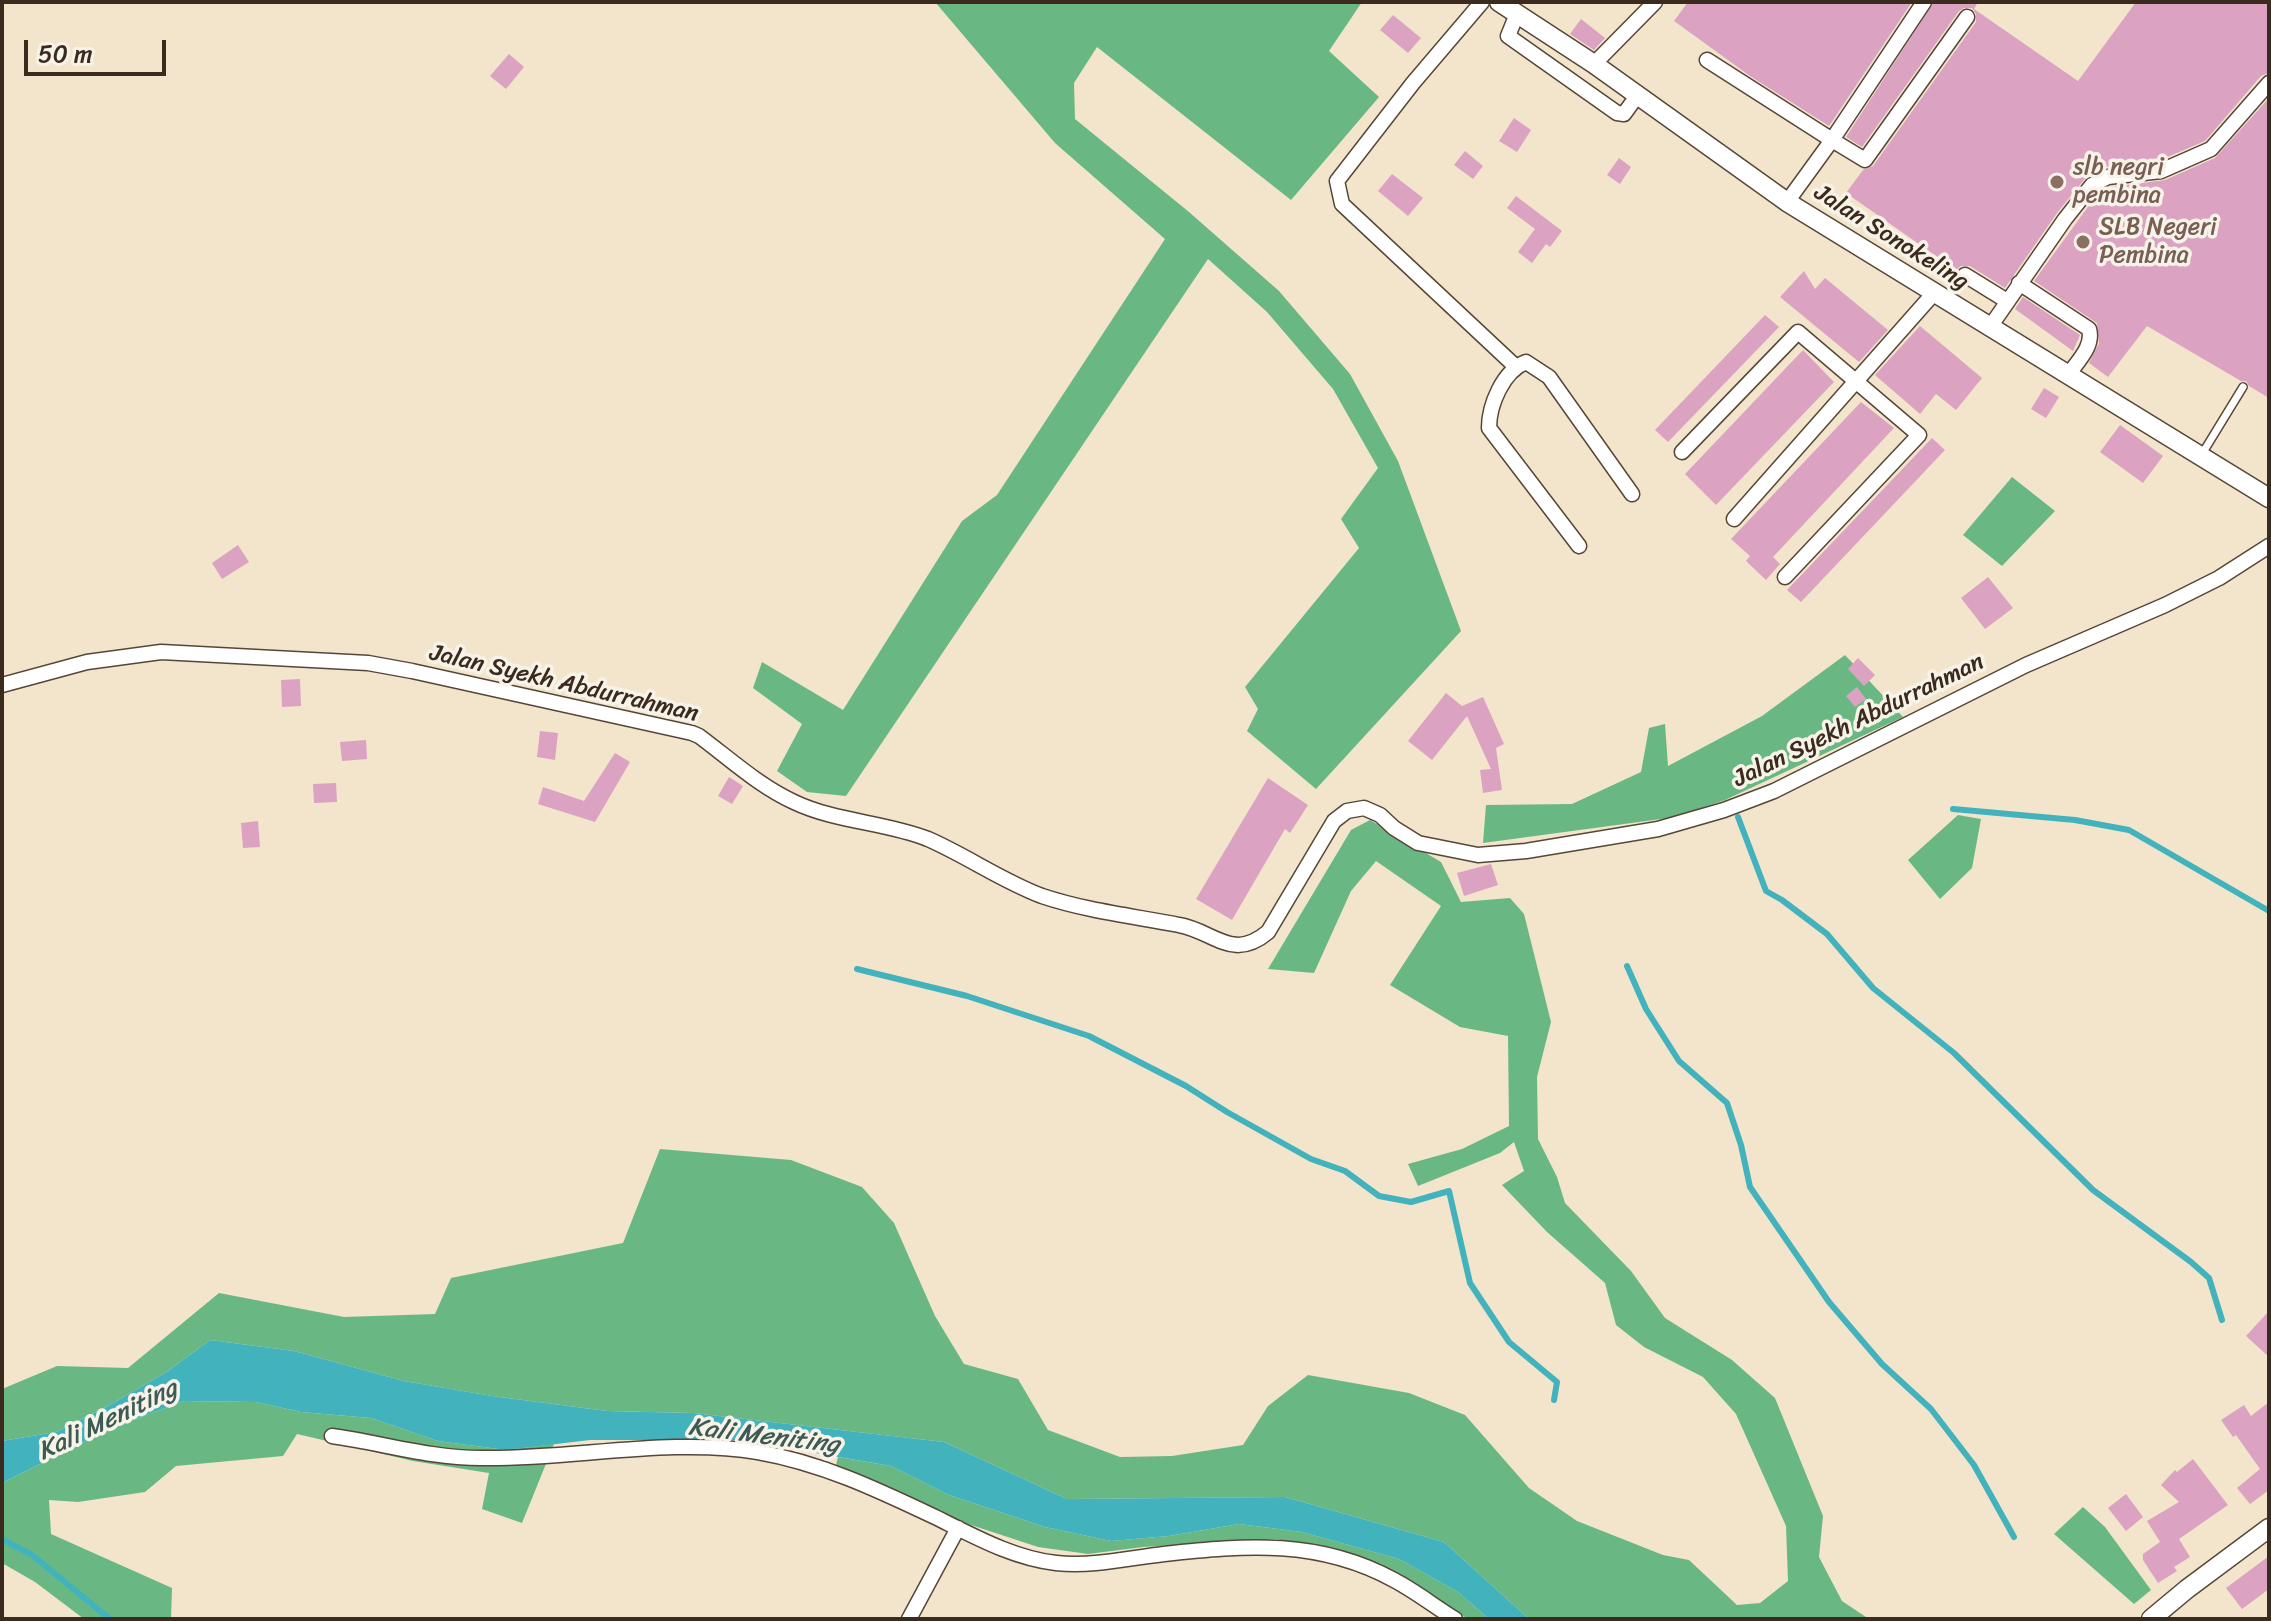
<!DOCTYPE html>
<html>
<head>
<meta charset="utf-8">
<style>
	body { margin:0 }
	#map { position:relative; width:2271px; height:1621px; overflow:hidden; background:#f2e5cc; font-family:Sriracha,sans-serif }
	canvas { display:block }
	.frame { position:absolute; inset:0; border:4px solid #3b2a1e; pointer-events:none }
	.scale { position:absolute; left:24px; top:40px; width:142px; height:36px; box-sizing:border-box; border:4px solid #3b2a1e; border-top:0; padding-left:10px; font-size:24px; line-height:28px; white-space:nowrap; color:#3b2a1e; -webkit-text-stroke:6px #f7f3e8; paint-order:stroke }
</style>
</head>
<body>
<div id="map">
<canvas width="2271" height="1621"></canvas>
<div class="frame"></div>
<div class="scale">50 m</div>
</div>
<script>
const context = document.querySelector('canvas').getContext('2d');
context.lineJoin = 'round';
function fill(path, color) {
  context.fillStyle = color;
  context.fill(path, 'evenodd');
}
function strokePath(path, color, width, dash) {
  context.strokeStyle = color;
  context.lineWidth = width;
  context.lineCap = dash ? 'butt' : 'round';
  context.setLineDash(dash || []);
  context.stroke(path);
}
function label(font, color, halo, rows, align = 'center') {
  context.font = font + ' Sriracha,sans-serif';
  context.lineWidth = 7;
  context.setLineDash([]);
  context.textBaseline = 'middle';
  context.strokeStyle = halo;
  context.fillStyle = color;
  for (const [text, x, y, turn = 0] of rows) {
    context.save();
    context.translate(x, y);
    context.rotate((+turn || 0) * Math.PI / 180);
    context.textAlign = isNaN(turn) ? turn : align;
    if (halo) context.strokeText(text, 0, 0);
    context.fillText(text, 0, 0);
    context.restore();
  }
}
fill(new Path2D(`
	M935,2h427l-33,49 50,46 -88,103 -194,-153 -23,36 1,36 114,93 90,79 71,83 48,87 63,170 -145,158 -69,-58 11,-22 -13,-22 114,-139 -18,-29 37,-51 -45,-79 -66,-77 -59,-53 -362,537 -39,-4 -30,-21 25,-47 -49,-36 9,-26 81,48 119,-189 35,-26 168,-256 -110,-96z
	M2012,477l43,34 -53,55 -39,-31z
	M1845,655l58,62 -178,83 -49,17 -193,26 3,-38 86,-1 69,-32 8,-44 16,-4 3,42 94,-50z
	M1958,815l23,4 -9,49 -32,31 -32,-39z
	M1370,820l71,42 20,40 49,-4 14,16 27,108 -14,55 1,62 19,38 8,26 66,68 34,47 67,42 43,38 48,118 -4,41 23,44 27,18h-340l-85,-77 -159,-45 -218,2 -123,-57 -251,-29 -86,-2 -115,-15 -88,-15 -110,-30 -84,-11 -42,31 -60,35 -52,26 -54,9v-52l55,-23 71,2 91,-75 125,24 91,-3 16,-36 172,-35 37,-94 131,11 71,27 32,36 41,93 29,48 54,15 30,51 72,27 52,-1 71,-11 25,-39 40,-31 101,18 56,22 64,73 48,33 86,34 26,5 48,45 23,-2 28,-22 -2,-55 -50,-112 -33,-37 -59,-30 -28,-22 -11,-42 -58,-51 -45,-47 22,-14 -10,-29 -14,11 -82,33 -10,-22 54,-15 47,-23 -1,-90 -48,-9 -70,-42 51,-79 -65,-45 -25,30 -37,82 -46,-4 83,-139z
	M184,1401l72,1 45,10 70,6 67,23 68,9 48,-6 -32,79 -40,-14 7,-36 -76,-12 -116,-27 -14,22 -107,10 -31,26 -67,10 -29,-2 2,34 121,54 -1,31h-87l-49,-37 -33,-19v-80l112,-56z
	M838,1457l53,9 58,29 96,32 66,14 58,-5 70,-12 63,8 97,27 59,33 31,27h-21l-87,-55 -49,-15 -56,-10 -133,8 -55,7 -50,-7 -70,-23 -132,-59z
	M2083,1507l22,20 46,63 -17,14 -80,-70z`), '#69b884');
fill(new Path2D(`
	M210,1340l84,11 110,30 88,15 115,15 86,2 251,29 123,57 218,-2 159,45 85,77h-40l-31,-27 -59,-33 -97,-27 -63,-8 -70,12 -58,5 -66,-14 -96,-32 -58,-29 -151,-26h-150l-84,10 -68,-9 -67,-23 -70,-6 -45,-10 -72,-1 -70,26 -112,56v-42l54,-9 52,-26 60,-35z`), '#42b2bc');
strokePath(new Path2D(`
	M1953,809l122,11 54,10 140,81
	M1738,817l28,74 16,9 45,34 46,54 81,65 139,137 98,72 18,16 13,42
	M1627,966l19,43 33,52 48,42 14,42 9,42 79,115 53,62 49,45 43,56 40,72
	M857,969l110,27 122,40 97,50 41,26 84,47 34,12 34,25 32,6 38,-11 21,92 39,59 48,40 -3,18
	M2,1539l30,16 78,64`), '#42b2bc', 6);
fill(new Path2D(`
	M1688,2h224l-83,124 -79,-50 -76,-55z
	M1934,2h44l-4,7 104,72 58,-79h133v71l-8,3 -56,65 -47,20 -52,6 -19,9 -30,37 -52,75 -35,-22h-9l-5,4 -110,-77 17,-23 10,-4 103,-144v-8l-4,-6h-8l-5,3 -97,136 -16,-10z
	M1393,15l28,23 -13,15 -28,-23z
	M1581,19l24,19 -11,12 -24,-16z
	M509,54l15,13 -18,22 -16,-13z
	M2269,98v300l-20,-12 -3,-5h-5l-94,-55 -39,51 -19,-14 10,-20 -2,-20 -63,-42 64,-88 13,-6 54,-7 50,-22z
	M1514,118l17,12 -14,22 -18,-11z
	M1465,151l18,15 -10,13 -19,-14z
	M1619,158l12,9 -11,17 -13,-9z
	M1392,174l31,24 -15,18 -30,-25z
	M1516,196l46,35 -12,16 -4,-3 -14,19 -14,-11 17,-23 -28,-21z
	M1804,271l11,18 10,-11 63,52 -29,32 -79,-65z
	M2023,297l57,38 -7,16 -58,-42z
	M1765,315l14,12 -111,115 -13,-12z
	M1920,326l62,52 -26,32 -20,-16 -16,20 -45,-39z
	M1803,350l31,32 -118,123 -31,-31z
	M2044,388l15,9 -13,21 -15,-9z
	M1861,402l33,26 -121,129 7,7 -14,16 -20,-19 4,-5 -19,-17z
	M2120,425l43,31 -20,27 -43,-31z
	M1932,438l13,12 -144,152 -14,-12z
	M238,545l11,17 -27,17 -10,-16z
	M1988,577l25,31 -28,21 -24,-31z
	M1858,658l17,17 -11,11 -16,-17z
	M300,679l1,27 -19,1 -1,-27z
	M1857,687l9,12 -11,8 -9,-11z
	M1446,693l16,13 21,-9 21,47 -8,4 6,42 -19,3 -3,-23 11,-1 -24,-53 -35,44 -24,-19z
	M540,731l18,2 -3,27 -18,-3z
	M366,740l1,19 -25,2 -2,-19z
	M615,753l15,9 -35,60 -57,-18 5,-17 41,14z
	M729,777l14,9 -11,18 -14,-8z
	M1268,778l40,27 -18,28 -5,-4 -53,91 -36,-21z
	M336,783l1,19 -23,1 -1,-19z
	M258,821l2,26 -17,1 -2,-25z
	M1491,864l7,21 -34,11 -7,-23z
	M2269,1311v46l-23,-21z
	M2269,1402v88l-19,14 -13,-16 23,-19 -24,-34 -3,2 -12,-17 23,-15 7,11z
	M2193,1459l35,46 -49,34 11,18 -16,10 3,4 -19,12 -15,-23v-6l17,-12 -13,-21 32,-19 -18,-17 14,-15 2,2z
	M2126,1494l17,23 -17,14 -18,-23z
	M2269,1556v33l-27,20 -16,-21z`), '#dba2c2');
const service = new Path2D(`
	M2202,454l41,-67`);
const minor = new Path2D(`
	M1482,2l-69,81 -76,98 5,23 173,162
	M1517,14l-9,22 109,77 7,1 13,-18
	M1707,60l125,80 92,-138
	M1594,64l61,-62
	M1787,202l45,-62 33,20 102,-143
	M1965,275l42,26
	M2019,283l70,46c5,17 -11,32 -21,46
	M1990,327l75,-108 27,-34 16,-8 53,-6 50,-22 58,-66
	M1682,452l116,-120 121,103 -134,142
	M1734,519l200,-226
	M1579,546l-90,-118c0,-23 14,-57 37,-66l23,15 83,117
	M2,685l85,-23 74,-10 207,11 44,8 280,62 7,3c31,23 60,50 95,66 42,20 91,20 134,37 39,17 74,42 114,57 45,15 91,20 137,29 35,6 53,37 89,7l66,-111 13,-10 17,-3 16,7 14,13 24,15 60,12 48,-4 132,-22 66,-19 50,-19 252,-126 139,-60 54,-27 50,-32
	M332,1436c50,7 98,22 149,22 89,2 189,-21 277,-6 63,11 118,37 175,64 39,19 79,42 123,47 36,4 73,-5 108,-9 82,-9 155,-15 230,26 21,11 40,26 61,39
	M909,1619l49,-91`);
const tertiary = new Path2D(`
	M1499,2l95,62 193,138 482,296
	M2151,1619l36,-30 82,-61`);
strokePath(service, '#564638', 10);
strokePath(minor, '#564638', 17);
strokePath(tertiary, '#564638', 21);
strokePath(service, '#fff', 7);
strokePath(minor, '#fff', 14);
strokePath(tertiary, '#fff', 18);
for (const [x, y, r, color] of [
	[2057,182,8,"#8d6e63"],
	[2083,242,8,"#8d6e63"]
]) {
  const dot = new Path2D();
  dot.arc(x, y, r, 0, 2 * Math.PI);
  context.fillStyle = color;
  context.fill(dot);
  strokePath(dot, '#f7f3e8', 3);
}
label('24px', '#785e54', '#f7f3e8', [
	["slb negri",2073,168],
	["pembina",2073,196],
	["SLB Negeri",2099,228],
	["Pembina",2099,256]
], 'left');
label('24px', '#3b2a1e', '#f7f3e8', [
	["Jalan Sonokeling",1891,238,32],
	["Jalan Syekh Abdurrahman",564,684,13],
	["Jalan Syekh Abdurrahman",1859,721,-26]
]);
label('italic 26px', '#3d5a55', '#f7f3e8', [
	["Kali Meniting",108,1421,-26],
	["Kali Meniting",764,1437,7]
]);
</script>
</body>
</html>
